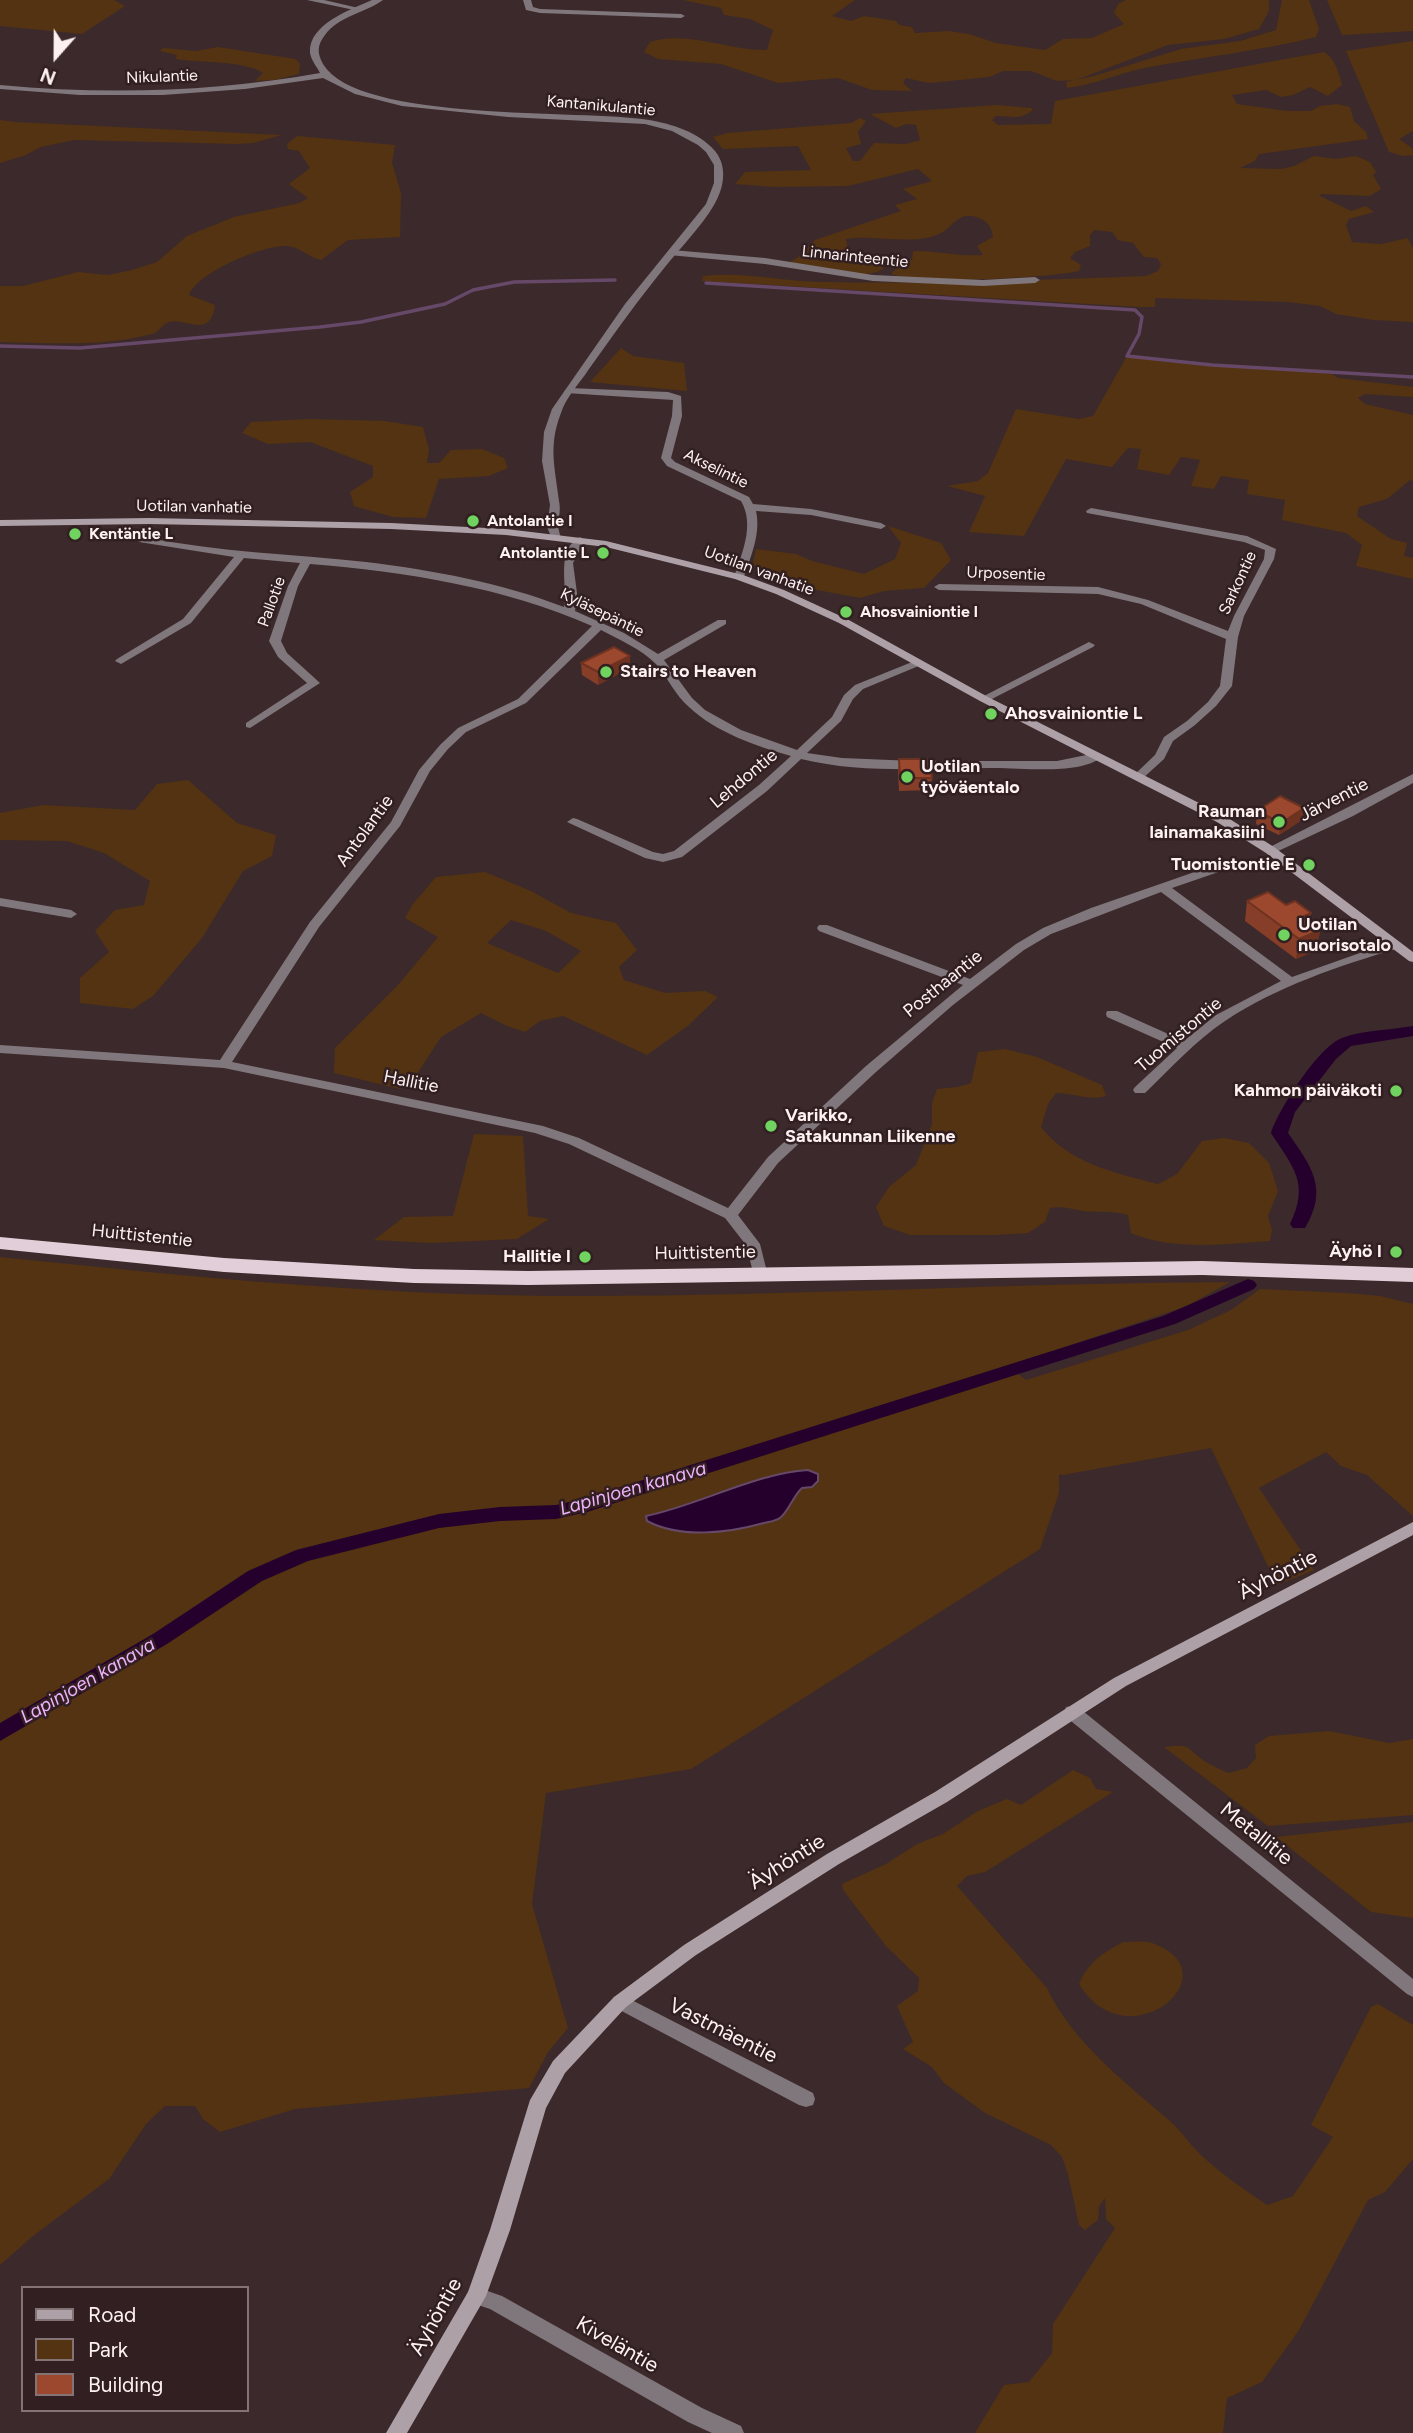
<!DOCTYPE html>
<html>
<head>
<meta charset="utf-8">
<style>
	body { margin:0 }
	#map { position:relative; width:1413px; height:2433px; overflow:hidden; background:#3c292b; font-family:Figtree,sans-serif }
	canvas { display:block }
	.legend { position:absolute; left:21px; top:2286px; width:228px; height:126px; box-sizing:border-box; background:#311f21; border:2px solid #837375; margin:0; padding:9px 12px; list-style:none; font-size:21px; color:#fef1f2 }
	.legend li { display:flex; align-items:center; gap:14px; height:35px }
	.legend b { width:35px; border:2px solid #837375 }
	.north { position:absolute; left:21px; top:21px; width:70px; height:70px; -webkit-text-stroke:5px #311f21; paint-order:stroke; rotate:201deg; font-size:19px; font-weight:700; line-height:28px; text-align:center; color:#fef1f2 }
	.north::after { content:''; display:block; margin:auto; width:24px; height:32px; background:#fef1f2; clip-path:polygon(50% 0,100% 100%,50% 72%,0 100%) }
</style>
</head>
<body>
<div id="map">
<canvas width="1413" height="2433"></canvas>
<ul class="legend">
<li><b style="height:9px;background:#aea0a7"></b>Road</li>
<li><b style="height:19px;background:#533311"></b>Park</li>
<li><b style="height:19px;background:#9c482e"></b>Building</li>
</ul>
<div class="north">N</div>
</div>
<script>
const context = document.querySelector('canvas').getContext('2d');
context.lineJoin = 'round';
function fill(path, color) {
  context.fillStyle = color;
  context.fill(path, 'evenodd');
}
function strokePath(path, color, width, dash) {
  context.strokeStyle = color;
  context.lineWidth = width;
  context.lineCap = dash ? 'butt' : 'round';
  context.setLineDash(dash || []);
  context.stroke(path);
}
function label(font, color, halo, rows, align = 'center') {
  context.font = font + ' Figtree,sans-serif';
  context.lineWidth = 5;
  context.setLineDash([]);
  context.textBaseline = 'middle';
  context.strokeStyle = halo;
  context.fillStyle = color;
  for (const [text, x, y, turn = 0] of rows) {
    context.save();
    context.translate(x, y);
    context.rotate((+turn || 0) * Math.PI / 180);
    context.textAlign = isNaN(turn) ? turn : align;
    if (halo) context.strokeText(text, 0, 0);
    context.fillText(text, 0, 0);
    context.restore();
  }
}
fill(new Path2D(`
	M0,0h114l11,6 -43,28 -82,-8z
	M683,0h172l-23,16 19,5 13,-5 32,5 3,4 13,2 3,6 33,-2 21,3 27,9 49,7 18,-11 29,-1 32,-14 -10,-11 4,-9 8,-4h143v11l-10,18 -35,10 -56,6 -92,35 -19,1 -26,-10h-28l-13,6 -61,6 -23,-5 -3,5 9,8 -40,-1 -34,-12 -60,5 -57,-19 -63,-5 -14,-7 6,-10c37,-12 79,9 117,8l6,-20 -23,-11 -26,-4 -3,-7z
	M1282,0h27l10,29 -3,8c-57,14 -114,20 -171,31 -26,5 -51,17 -78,20l-1,-6 28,-6 87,-27 59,-8 36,-11z
	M1327,0h86v31l-71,4z
	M1413,41v90l-14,8 13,9 1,7 -10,1 -14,-4 -43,-101z
	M218,47l78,12 4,5 -1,10 -25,6 -19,1 8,-8c-20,-13 -64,-10 -87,-14l1,-4 -17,-4 3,-3 33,3z
	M1324,52c11,6 15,21 18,33l-14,11 -18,-9 -17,8 -12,2 -15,-7 -34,5 5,9 50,7h24l9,-5 17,-2 13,3 4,14 12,11 2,7 -109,15 -4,7 -15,7 41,1 13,-3 20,-10 21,3 21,-3 14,6 6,10 -3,3 8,14 -11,7 -49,-2 -1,2 31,15 15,-5 8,6 -25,7 -3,6 6,17 29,2 27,-6 5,11v73l-39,-2 -38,-6 -16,-8 -32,-4 -133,-4v9h-16l-437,-26 1,-5c40,-5 82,6 123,6 107,2 213,-2 320,-6l12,-5 3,-7 -4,-6 -13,-1 -11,-14 -15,-3 -6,-8 -18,-2 -4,5v11l-15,6 -5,6 11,7 -2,6c-33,7 -159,14 -188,3l7,-7v-6l14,-1 1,-9c24,-1 46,6 70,4l-6,-9 16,-9c-1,-12 -9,-19 -21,-21 -16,-2 -20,13 -33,18 -27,12 -65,0 -93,5l3,15 27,8 8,6c-15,14 -79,1 -99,-3l15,-9 15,-16 86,-29 -6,-6 22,-6 -14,-10 29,-8 -14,-12 -70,17 -76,1 -37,-3 10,-12 66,-2 -13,-24 -75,3 -10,-12 14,-4 124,-10 9,-5 6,3 -8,11 3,12 -15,4 7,13h7l14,-18 32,1 14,-4 -4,-15 -10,-1 -10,4 -26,-14 127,-9 34,3 2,2c-17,12 -21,5 -37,6l-4,4 6,5 53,-1 4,-23z
	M0,120l15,2 267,13 -29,8 -16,1 -163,-4 -33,7 -15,8 -26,8z
	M297,136l98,9 -3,18 9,30 -1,44 -52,3 -27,20c-14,-3 -21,-14 -36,-14 -24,0 -87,26 -96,49l26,10c-4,35 -31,12 -46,17 -8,3 -9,10 -17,12 -49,13 -102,9 -152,8v-56h23l55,-14 30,3 24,-5 25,-8 30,-26 47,-19 65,-14 9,-5 -19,-14 21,-16 -11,-17 -11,-2 -1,-5z
	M621,348l12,8 51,7 3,28 -97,-9z
	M1127,356l85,9 113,5 13,8 75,9v10l-48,-3 -7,4 7,6 48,11v66l-3,-1 -23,19 -28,8 -2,9 34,23 16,4 -3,13 9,2v21l-57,-13 6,-21 -16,-12 -64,-13 3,-20 -38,-6 2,-14 -28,-4 -7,13 -23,-3 9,-26 -19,-3 -12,18 -32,-6 4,-20 -13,-1 -16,19 -46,-8 -42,77 -55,-4 16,-36 -38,-10 31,-5 10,-8 28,-64 63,10 14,-3z
	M308,419l77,2 38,6 6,22 -2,14h12l12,-13 31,-1 22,9 4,10 -19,8 -50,3 -13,39 -33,-1 -39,-11 -4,-14 23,-15v-11l-63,-24 -42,2 -26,-11 9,-11z
	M888,526l53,17 10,17 -27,28 -40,3 -24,7 -43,-8 -65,-23 4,-18 40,5 16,7 52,13 31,-15 6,-16z
	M188,780l49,43 39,12 -4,21 -29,15 -41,67 -49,58 -20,13 -53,-6v-25l29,-26 -14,-21 20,-21 29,-5 6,-24 -46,-28 -37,-12 -67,-1v-27l43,-8 92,5 22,-26z
	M485,872l46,19 40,22 45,10 21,27 -18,17 5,13 41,13 40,-2 13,6 -29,28 -42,30 -84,-39 -23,5 -15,11 -18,-6 -26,-13 -40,24 -26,40 -15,12 -66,-16 1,-25 63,-63 40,-48 -33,-19 7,-13 24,-28zM511,920l35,11 35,20 -23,22 -71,-30z
	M1005,1049l32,8 65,28 4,11c-15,5 -33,-3 -50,-3l-8,11 -7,23c28,36 74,46 117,57l19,-10 25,-33 22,-3 25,5 20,20 9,28 -10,25 4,14 -2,11c-45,3 -97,10 -139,-8l-3,-18c-19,-5 -28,-2 -45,-4 -12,-2 -21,-5 -33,-3l-5,14 -17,11 -32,2h-86l-26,-9 -8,-19 13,-20 27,-22 16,-41v-21l5,-14 21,-2 13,-4 7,-31z
	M474,1134l49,2 5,80 21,3 -32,20 -86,4 -57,-3 30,-23 49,-1z
	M0,1257c184,19 370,38 556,39 225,1 449,-13 674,-14l-43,24 -179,60 18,14 162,-50 43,-20 29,-21 87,4 33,3 33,8v212l-46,-41 -26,-9 -15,-14 -67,36 55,82 -37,15 -66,-137 -148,27 -4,-1v19l-19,56 -349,220 -145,24 -14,111 36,124 -20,24 -19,36 -234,21 -75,23 -17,-13 -8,-13h-30l-19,18 -37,55 -76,57 -33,29z
	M1329,1731l60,12 24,-4v76l-145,11 -104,-79c27,-3 20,-1 39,13 7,5 17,9 25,13l19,-5 9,-10 -1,-13 14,-9z
	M1073,1770l17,8 6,11 17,3 -128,80 -18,4 -10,10 90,102c26,55 78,94 123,133 12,11 21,25 33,36 20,18 42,33 64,48l26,-9 40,-59 -22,-12 60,-118 7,-3 35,21v134l-28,33 -17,8 -69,130 -37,52 -35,16 -4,35h-248l29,-48 25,-3 23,-29 1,-29 62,-96 -9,-9 -1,-21 -6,8 -1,14 -13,10 -6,-5 -11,-51 -6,-17 -11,-12 -66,-32 -41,-30 -12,-16 -29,-18 10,-7 -16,-36 21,-15 1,-13 -33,-32 -43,-56 -1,-6 44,-20 31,-20 26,-10 35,-23 29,-12 14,6z
	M1413,1822v96l-42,-6 -95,-75z
	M1123,1942c10,0 23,-2 32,2 78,31 -28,119 -76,40 9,-22 24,-31 44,-42z`), '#533311');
const water = new Path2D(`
	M808,1470l10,4v7l-6,6 -10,1c-9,8 -13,23 -22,30 -4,3 -12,4 -16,5 -36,10 -83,16 -117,-2l-1,-5c53,-11 110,-43 162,-46z`);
fill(water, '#25002d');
strokePath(water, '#664868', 2);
strokePath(new Path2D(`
	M706,283l429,27 7,7 -3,17 -12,22 85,9 201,12
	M0,346l80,2 240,-21 41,-5 84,-18 28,-14 41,-8 101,-2`), '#664868', 3.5);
fill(new Path2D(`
	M1413,1026v10l-62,10 -15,13 -41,53 -7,21c23,33 41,55 17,95h-12l-3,-4c20,-41 3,-57 -19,-91 8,-24 47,-86 71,-95 21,-8 49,-8 71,-12z
	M1248,1279l6,2 3,4 -3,4 -79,35 -588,188 -31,7 -56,2 -61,7 -131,33 -46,20 -95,63 -167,97v-18l153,-89 95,-63 48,-21 143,-36 61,-7 56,-2 30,-7 577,-182z`), '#25002d');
fill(new Path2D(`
	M307,0h17l39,9 -4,2z
	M523,0h8l2,7 7,2 141,5 4,2 -4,2 -141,-5 -14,-3z
	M672,250l93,8 108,17 110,5 52,-3 5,3 -5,3 -52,3 -110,-5 -108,-17 -96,-9v-4z
	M569,388l99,4 13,4 1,20 -11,42 4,4 74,35 4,7 58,5 70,14 5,3 -5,3 -70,-14 -55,-4c5,22 -5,45 -12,66l-1,2h-8l-1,-2c8,-24 21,-52 7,-76l-74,-35 -6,-8 11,-42 1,-16 -107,-7 -2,-2z
	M1091,508l156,28 29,13 -2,10 -30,57 -6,21 -6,49 -16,20 -21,19 -22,16 -9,18 -22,20 -4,2 -6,-4 23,-22 9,-18 23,-16 21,-19 12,-16 6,-47 -85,-35 -43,-10 -159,-4 -5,-3 5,-3 159,3 50,13 80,31 6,-15 30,-57 1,-9 -21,-8 -157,-29 -1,-2z
	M143,537c74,15 149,17 223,25 66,8 136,21 198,45 4,-23 -9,-57 16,-70l5,3 -12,23 4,30 -2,18 49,22 34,21 60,-34h8v4l-62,36 28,38 13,12 36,20 56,20 35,-33 12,-22 11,-10 62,-25 6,3 -2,2 -58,24 -10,10 -12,22 -34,32 35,5 72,3h143l39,-8 6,4c-24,19 -82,10 -112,11 -62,0 -128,6 -189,-9l-34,32 -85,66 -19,5 -18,-4 -78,-36 6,-4 4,1 76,33 10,2 11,-3 85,-66 32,-29c-35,-10 -76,-24 -102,-49 -14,-12 -21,-29 -33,-43 -15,-15 -36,-24 -55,-34l-75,73 -60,29 -18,17 -18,22 -30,55 -81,101 -87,135 311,64 36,12 149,70 40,-51 98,-91 97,-81 -144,-54 -2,-3 2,-3h8l143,54 46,-35 27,-16 48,-20 141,-49 4,1 2,3 -2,3 -64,22 120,89 99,-35 4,-1 6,4 -2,3c-60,18 -121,38 -174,73 -30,20 -54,47 -80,72h-10l-2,-3 2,-3 42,-39 -70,-31 -1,-3 1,-3h10l67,30 32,-26 65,-34 -120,-89 -110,42 -27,16 -71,55 -77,67 -98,91 -40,52 22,29 7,28 -7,5 -7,-5 -7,-27 -21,-27 -156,-74 -34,-11 -311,-65 -224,-15v-8l220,15 90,-138 81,-100 28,-52 21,-25 18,-17 60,-29 74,-73c-88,-39 -186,-54 -282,-62l-12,22 -17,55 6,12 33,30 -70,45 -4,-1v-4l61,-40 -29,-26 -9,-16 19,-55 12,-23 -56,-5 -53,65 -70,41 -6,-3 2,-2 66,-40 51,-62 -95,-15 -1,-2z
	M1089,642l6,3 -2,2 -105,54 -4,1 -6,-3z
	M1413,774v9l-60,33 -79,37 -4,1 -6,-4z
	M0,898l71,12 6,4 -6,4 -71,-12z
	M1072,1706l6,1 335,272v18l-6,-3 -341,-277 -2,-5 2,-5z
	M620,1994l193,99 2,6 -2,6 -7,2 -7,-2 -185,-98 -3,-5 3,-5z
	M476,2287l26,9 200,112 39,18 3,7h-32l-24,-11 -198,-113 -21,-7 -3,-6 3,-6z`), '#80777c');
fill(new Path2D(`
	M372,0h11c-18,13 -44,16 -58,35 -8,10 -8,18 -2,29 35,59 259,45 326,56 23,4 50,12 66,31 13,16 9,37 -1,54 -13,22 -33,42 -49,62 -27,33 -51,67 -76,102 -9,14 -23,28 -28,44 -13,33 -6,55 -2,88 3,14 -4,22 2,36l-1,2h-8l-5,-12 3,-22 -8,-44 2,-29 8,-23 73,-105 81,-100 8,-21v-18l-8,-13 -8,-7 -26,-14 -27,-7 -137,-7 -106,-11 -47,-12 -32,-16 -78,11 -82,6h-83l-80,-6v-4c108,10 214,7 320,-12 -3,-6 -9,-13 -10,-20 -2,-29 42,-44 62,-53z`), '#80777c');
fill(new Path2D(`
	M149,518l242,5 115,6 100,12 137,34 41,15 63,29 141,78 237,119 49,31 139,105v10l-4,-1 -143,-108 -49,-31 -237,-121 -141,-78 -63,-29 -41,-15 -129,-32 -100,-12 -115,-6 -242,-5 -149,2v-6z
	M1413,1522v13l-287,151 -179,116 -108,62 -143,91 -70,52 -61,66 -19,35 -36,122 -24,66 -79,137h-21l82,-141 22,-62 40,-130 23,-39 61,-64 70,-52 143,-91 108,-62 179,-114z`), '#aea0a7');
fill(new Path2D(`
	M0,1237l224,21 190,11 114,2 674,-10 211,7v14l-211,-7 -674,10 -114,-2 -190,-11 -224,-23z`), '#e2ced8');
fill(new Path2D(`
	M630,656v12l-32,17 -16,-10 -1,-12z
	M899,759l33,19 -1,12 -32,1 -1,-19z
	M1257,811l45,9 -23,15 -23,-11z
	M1247,901l39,4 25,8 -1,10 10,7 -3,20 -21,9 -51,-38z`), '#863e28');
fill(new Path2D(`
	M630,656v12l-32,17v-13z
	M1304,808l-2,12 -23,15 2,-12z
	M1311,913l-3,20 -6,-16z
	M1320,930l-3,20 -21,9 3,-20z`), '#6d3220');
const building = new Path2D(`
	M614,647l16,9 -32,16 -17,-9z
	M899,759h31l2,19h-32z
	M1280,796l24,12 -23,15 -24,-12z
	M1268,892l18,13 9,-4 16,12 -9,4 18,13 -21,9 -52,-38z`);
fill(building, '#9c482e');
strokePath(building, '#6d3220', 2);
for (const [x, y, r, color] of [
	[473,521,7,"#70d35f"],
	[75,534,7,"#70d35f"],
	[603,553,7,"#70d35f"],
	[846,612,7,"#70d35f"],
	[606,672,7,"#70d35f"],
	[991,714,7,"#70d35f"],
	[907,777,7,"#70d35f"],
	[1279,822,7,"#70d35f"],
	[1309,865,7,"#70d35f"],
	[1284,935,7,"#70d35f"],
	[1396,1091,7,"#70d35f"],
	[771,1126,7,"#70d35f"],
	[1396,1252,7,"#70d35f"],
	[585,1257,7,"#70d35f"]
]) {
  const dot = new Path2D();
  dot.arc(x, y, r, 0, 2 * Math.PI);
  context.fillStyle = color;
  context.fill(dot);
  strokePath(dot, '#311f21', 2.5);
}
label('16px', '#fef1f2', '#311f21', [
	["Nikulantie",162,77,-2],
	["Kantanikulantie",601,106,5],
	["Linnarinteentie",855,257,6],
	["Akselintie",716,469,26],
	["Uotilan vanhatie",194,507,1],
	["Uotilan vanhatie",759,571,20],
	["Urposentie",1006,574,2],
	["Sarkontie",1238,583,-65],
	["Pallotie",272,602,-70],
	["Kyläsepäntie",602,613,26]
]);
label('bold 16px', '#fef1f2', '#311f21', [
	["Antolantie I",487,521],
	["Kentäntie L",89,534],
	["Antolantie L",589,553,"right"],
	["Ahosvainiontie I",860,612]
], 'left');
label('bold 18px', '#fef1f2', '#311f21', [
	["Stairs to Heaven",620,672],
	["Ahosvainiontie L",1005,714],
	["Uotilan",921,767],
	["työväentalo",921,788],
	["Rauman",1265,812,"right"],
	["lainamakasiini",1265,833,"right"],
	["Tuomistontie E",1295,865,"right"],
	["Uotilan",1298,925],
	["nuorisotalo",1298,946],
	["Kahmon päiväkoti",1382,1091,"right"],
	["Varikko,",785,1116],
	["Satakunnan Liikenne",785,1137],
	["Äyhö I",1382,1252,"right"],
	["Hallitie I",571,1257,"right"]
], 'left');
label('18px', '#fef1f2', '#311f21', [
	["Lehdontie",744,779,-40],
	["Järventie",1334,800,-27],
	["Antolantie",365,831,-54],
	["Posthaantie",943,984,-39],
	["Tuomistontie",1179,1035,-40],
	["Hallitie",411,1082,11],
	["Huittistentie",142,1236,6],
	["Huittistentie",705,1253,-1]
]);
label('italic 19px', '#efb2fc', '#311f21', [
	["Lapinjoen kanava",633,1489,-16],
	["Lapinjoen kanava",88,1681,-30]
]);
label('21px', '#fef1f2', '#311f21', [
	["Äyhöntie",1278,1575,-27],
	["Metallitie",1256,1834,39],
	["Äyhöntie",787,1862,-32],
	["Vastmäentie",723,2031,27],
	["Äyhöntie",436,2317,-61],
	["Kiveläntie",617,2345,30]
]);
</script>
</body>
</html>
